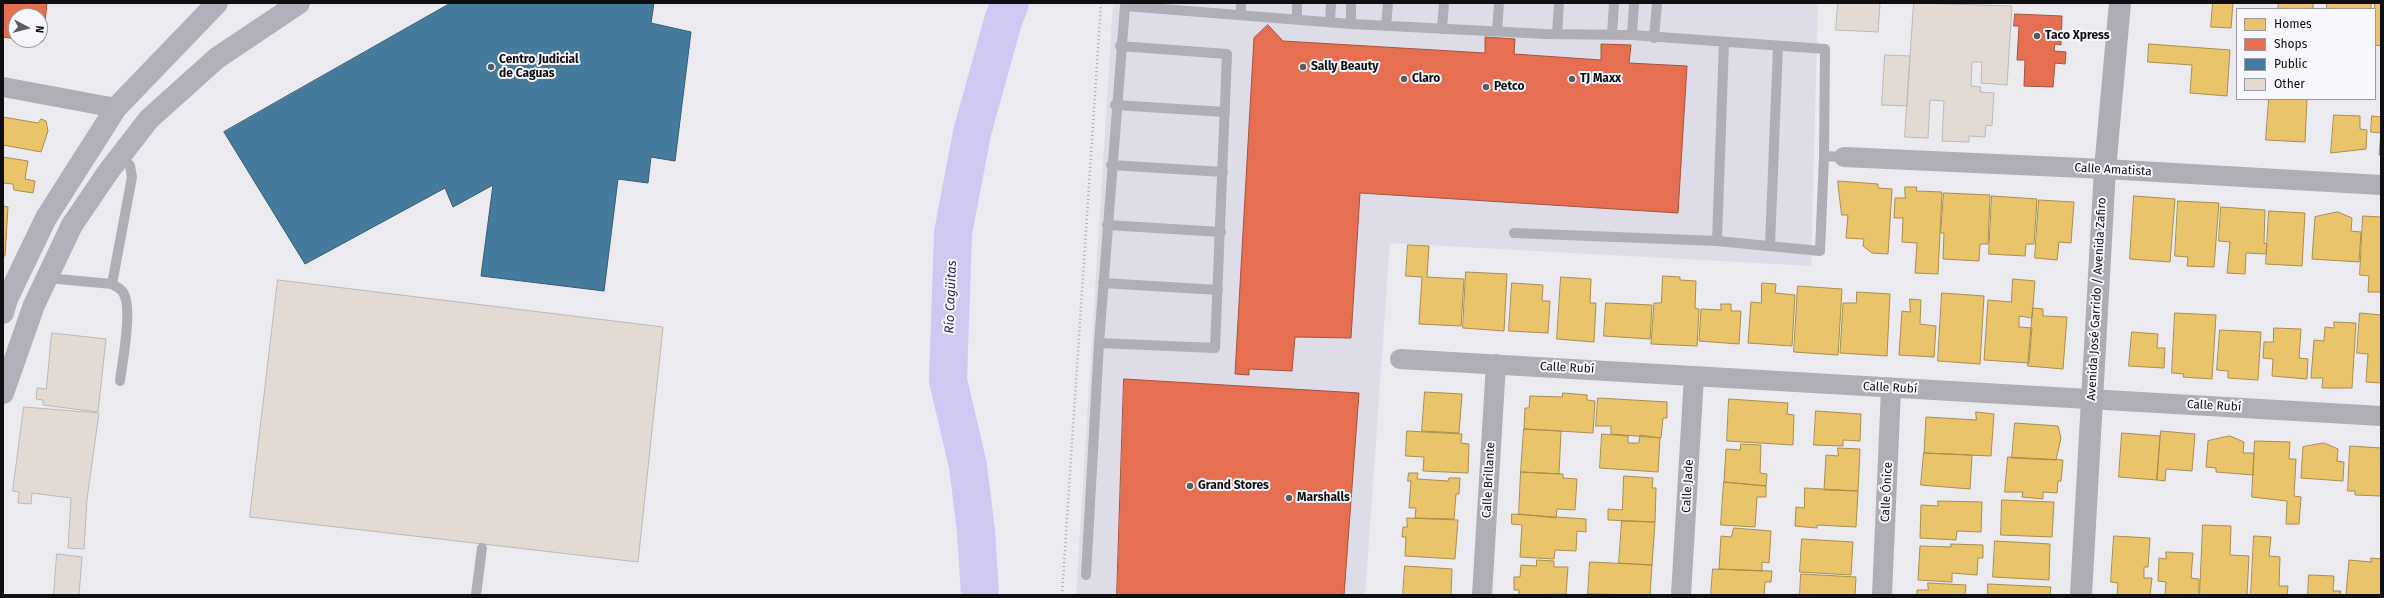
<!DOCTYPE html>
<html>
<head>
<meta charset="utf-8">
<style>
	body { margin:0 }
	#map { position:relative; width:2384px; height:598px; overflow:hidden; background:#ebeaef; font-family:"Fira Sans",sans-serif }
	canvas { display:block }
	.frame { position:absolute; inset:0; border:4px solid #0f0e11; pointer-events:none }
	.legend { position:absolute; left:2236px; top:8px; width:140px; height:92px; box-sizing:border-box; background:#f7f7fe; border:1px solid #9a9a9f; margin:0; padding:5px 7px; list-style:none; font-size:12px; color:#0f0e11 }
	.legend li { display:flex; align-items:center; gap:8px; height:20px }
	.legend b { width:20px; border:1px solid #9a9a9f }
	.north { position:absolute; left:8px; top:8px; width:40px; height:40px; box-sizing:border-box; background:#f7f7fe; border:1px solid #9a9a9f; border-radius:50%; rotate:97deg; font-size:11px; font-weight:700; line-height:16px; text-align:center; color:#0f0e11 }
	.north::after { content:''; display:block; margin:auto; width:14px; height:18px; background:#5c5b5f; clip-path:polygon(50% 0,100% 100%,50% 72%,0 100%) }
</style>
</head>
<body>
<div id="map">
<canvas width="2384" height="598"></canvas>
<div class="frame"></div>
<ul class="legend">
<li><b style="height:11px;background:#e9c46a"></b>Homes</li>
<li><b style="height:11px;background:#e76f51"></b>Shops</li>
<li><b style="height:11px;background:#457b9d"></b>Public</li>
<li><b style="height:11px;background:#e3dad3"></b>Other</li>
</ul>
<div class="north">N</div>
</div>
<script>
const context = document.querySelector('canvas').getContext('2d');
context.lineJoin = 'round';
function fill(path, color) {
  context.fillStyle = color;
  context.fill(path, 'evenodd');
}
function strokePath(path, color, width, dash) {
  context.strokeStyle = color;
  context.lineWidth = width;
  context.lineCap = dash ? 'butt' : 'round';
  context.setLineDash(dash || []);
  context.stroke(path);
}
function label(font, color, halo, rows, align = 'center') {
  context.font = font + ' "Fira Sans",sans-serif';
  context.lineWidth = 4;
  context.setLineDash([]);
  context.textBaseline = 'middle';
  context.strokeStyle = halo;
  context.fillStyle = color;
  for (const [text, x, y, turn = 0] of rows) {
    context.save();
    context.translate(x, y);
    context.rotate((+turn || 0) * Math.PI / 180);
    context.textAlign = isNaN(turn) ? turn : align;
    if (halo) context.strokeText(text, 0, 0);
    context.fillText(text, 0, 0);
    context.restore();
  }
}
fill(new Path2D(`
	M1113,3h705l-7,263 -421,-23 -25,352h-289z`), '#dedde7');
const homes = new Path2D(`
	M2213,3h20l-2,25 -20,-1z
	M2279,3h34v6h-35z
	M2327,3h44v6h-44z
	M2375,3h6v43l-6,-1z
	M2149,44l81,6 -3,46 -37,-3 2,-28 -44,-3z
	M2269,99h38l-2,43 -39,-2z
	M2334,115l26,1v13l7,1 -1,19 -35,4z
	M2372,116l9,1v38h-2l2,-22 -10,-1z
	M3,117l35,6 3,-4 5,2 2,10 -7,21 -38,-7z
	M3,157l25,4 -3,18 10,2 -2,12 -19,-3 -1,-6 -10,-1z
	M1838,181l40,3v4l14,1 -4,65 -16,-1 -9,-7 1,-7 -18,-1 2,-23h-6z
	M1905,187h12l-1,4 26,1 -4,82 -23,-1 2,-30 -15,-1 1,-24h-9l1,-20h10z
	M1944,193l46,2 -2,49h-8l-1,17 -36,-2 1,-26h-3z
	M1992,196l45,3 -3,45h-8l-1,12 -36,-2z
	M2134,196l41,3 -5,63 -40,-3z
	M2039,200l35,2 -3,41 -12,-1 -2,18 -22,-2z
	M2178,201l41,2 -5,64 -27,-1 1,-9 -13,-1z
	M3,206l5,1 -3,49h-2z
	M2221,207l44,3 -1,33 3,1 -1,10 -20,-1 -1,21 -18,-1 3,-31 -11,-1z
	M2269,211l36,2 -3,53 -36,-2z
	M2338,212l14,6 -1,13 10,1 -2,30 -47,-3 3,-42z
	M2363,216l18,1v75h-13l1,-16 -9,-1z
	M1408,245l21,1 -2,31 37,2 -3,47 -42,-2 3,-47 -16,-1z
	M1466,272l41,2 -3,57 -41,-3z
	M1663,276l17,1v3l16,1 -1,27 4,1 -2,37 -46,-2 3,-41h7z
	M1561,277l30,2 -1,24h6l-2,39 -37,-3z
	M2013,279l22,2 -3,37 -13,-2v11l13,1 -3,35 -45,-3 4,-60 23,2z
	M1512,283l31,2 -1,16h8l-2,32 -39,-2z
	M1762,283l14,1 -1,9 20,2 -3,51 -44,-3 3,-41 10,1z
	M1798,286l44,3 -4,66 -44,-3z
	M1857,292l33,2 -3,62 -47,-3 3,-50h13z
	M1942,293l42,3 -4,68 -42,-3z
	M1910,299l11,1 -1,24 16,2 -2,31 -35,-2 3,-44 8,1z
	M1606,303l46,2 -2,34 -46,-3z
	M1721,304h10v7h10l-2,33 -40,-3 2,-32 20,1z
	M2033,308l10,1v7l24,1 -4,52 -35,-3z
	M2175,313l41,2 -4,64 -29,-2 1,-3 -12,-1z
	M2360,313l21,2v68l-15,-1 2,-28 -11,-1z
	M2334,322l22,1 -4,65h-30l1,-10h-12l3,-38 10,1 1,-14 9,1z
	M2274,328l27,1 -2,29 9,1 -1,20 -35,-3 1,-17 -10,-1 1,-16h9z
	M2220,330l41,2 -3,48 -30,-2v-7l-11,-1z
	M2132,332l26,2 -1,14h8l-1,20 -35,-2z
	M1425,392l37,2 -3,39 -37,-2z
	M1563,393l24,2v5l8,1 -2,32 -69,-4 1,-21h4l1,-12 32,1z
	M1598,398l69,4v16h-4l-2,20 -50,-4v-8h-15z
	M1729,399l59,4 -1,11 7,1 -1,30 -66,-4z
	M1816,411l45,3 -1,27 -17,-1v6l-29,-1z
	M1976,412l18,2 -3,42 -67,-3 2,-36 50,3z
	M2015,423l43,3 3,12 -5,22 -44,-2z
	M1524,429l37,2 -2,43 -38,-2z
	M1407,431l55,3 -1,9 8,1 -1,29 -45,-2 1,-14 -18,-1z
	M2161,431l34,3 -3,37 -26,-2 -1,12 -8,-1z
	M2122,433l38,3 -3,44 -38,-3z
	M1602,434l26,2v7h11l1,-8 20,3 -2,34 -58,-4z
	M2230,436l14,6 -1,11h11l-1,22 -37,-3v-4l-10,-1 2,-26z
	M2255,441l35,1 -1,17h7l-2,37 7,1 -2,27h-13l1,-23 -35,-4z
	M2324,443l14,6 -1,12 7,1 -1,19 -42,-3 2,-31z
	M1741,444l20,1 -1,28 7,1 -1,12 -42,-4 2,-33 14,1z
	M2350,446l31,2v48l-26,-1v-4h-7z
	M1838,448l22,1 -2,42 -34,-1 2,-35 12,1z
	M1924,453l48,2 -2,34 -49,-4z
	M2008,457l55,3 -2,21h-3l-1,12 -14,-1v7l-21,-2 1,-5h-18z
	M1521,472l42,2v4l14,1 -2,31 -18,-1 -1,9 -37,-4z
	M1409,473h9l-1,6 31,2 1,-3h11l-1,16h-3l-2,25 -39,-1 1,-10h-7l2,-27h-3z
	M1624,476l29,2 -1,10h4l-1,34 -47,-2v-11l14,1z
	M1724,482l42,4v11h-9l-2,30 -34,-2z
	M1805,488l53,3 -2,36 -39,-2v3l-22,-2 1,-19 8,1z
	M2002,500l52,2 -2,35 -51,-2z
	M1938,501l44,1 -1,30 -24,-1 -1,9 -36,-2 1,-33 17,1z
	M1512,514l74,5v13l-9,-1 -1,20 -21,-1 -1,9 -34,-2 2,-32 -10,-1z
	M1407,518l51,2 -3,39 -50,-3 1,-19h-4l1,-10h4z
	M1622,521l33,1 -3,43 -33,-2z
	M2203,525l28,1 -1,29 19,1 -2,39h-47z
	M1734,528l37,3 -2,32 -7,-1v9l-43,-2 2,-33 10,1z
	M2114,536l36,2 -2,29h-4v11h8l-2,17h-33l1,-12 -7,-1z
	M2254,536l17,1 -2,19 11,1 -1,29h9l-1,9h-36z
	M1802,539l51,3 -2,33 -51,-3z
	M1995,541l55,3 -1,36 -56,-3z
	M1951,544l32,1v13h-5l-1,17 -25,-2v9l-34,-2 2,-34 31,1z
	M2166,552l27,1 -2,25 8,1v16h-34l1,-13 -8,-1 1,-23 7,1z
	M2371,558l10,1v36h-35l3,-35 22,2z
	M1537,560l17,1v6h14l-2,27 -47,1v-5h-5v-13h6l1,-12 15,1z
	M1590,562l62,3 -2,30 -62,-1z
	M1405,566l47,3 -1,26h-48z
	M1713,569l59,2 -1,11h-6l-1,13h-53z
	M1801,574l55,3 -1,18h-55z
	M2309,575l25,1 -1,15h8l-1,4h-32z
	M1928,583l38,2 -1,10h-48v-5h11z
	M1988,584l63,3 -1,8h-62z`);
fill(homes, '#e9c46a');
strokePath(homes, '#a88d4f', 1);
const shops = new Path2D(`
	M3,3h44l-4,38 -14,-1h11v-24h-24v23l-13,-2z
	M2015,14l47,2 -1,29 -6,-1 -1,7 12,1 -1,12 -10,-1 -2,24 -29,-1 1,-26h-8l2,-34h-5z
	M1268,25l15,16 202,12v-16l30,2 -1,15 87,6v-16l30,1 -2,18 58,3 -9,147 -318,-20 -9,145 -56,-1 -3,34 -43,-2v6l-14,-1 19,-336z
	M1124,379l235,14 -15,202h-227z`);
fill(shops, '#e76f51');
strokePath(shops, '#a6523e', 1);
const public = new Path2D(`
	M451,3h203l-3,20 40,9 -16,129 -24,-4 -3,26 -30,-4 -14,112 -123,-15 12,-91 -40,22 -8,-19 -140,76 -81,-132z`);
fill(public, '#457b9d');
strokePath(public, '#355a73', 1);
strokePath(new Path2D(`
	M980,595l-4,-64 -8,-65 -20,-86 5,-147 19,-100 31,-112 7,-18`), '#cec8f2', 38);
const building = new Path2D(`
	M1838,3h42l-2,29 -42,-2z
	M1914,3l98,3 -5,79 -26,-2 1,-21h-10l-1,24 10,1 -1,5 14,1 -2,33 -6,-1 -1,12 -16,-1v6l-27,-1 2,-40 -14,-1 -2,38 -23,-1z
	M1885,55l25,1 -3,50 -25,-1z
	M278,280l385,47 -25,235 -388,-45z
	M52,333l54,6 -8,73 -55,-7v-5l-7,-1 1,-11 9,1z
	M24,407l75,6 -12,86 -3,50 -16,-1 3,-50 -39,-5 -1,11 -13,-1 1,-11 -6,-1z
	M57,554l25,3 -3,38h-25z`);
fill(building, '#e3dad3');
strokePath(building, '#bab8b9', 1);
strokePath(new Path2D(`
	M1062,595l39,-592`), '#aaa9ae', 2.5, [1, 3]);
strokePath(new Path2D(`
	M1241,14v-11
	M1297,19v-16
	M1330,22l1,-19
	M1351,24v-21
	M1386,26l2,-23
	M1442,29l2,-26
	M1497,31l2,-28
	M1557,34l2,-31
	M1612,35l2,-32
	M1632,35l2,-32
	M1654,38l3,-35
	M1115,105l110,7
	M1111,165l112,7
	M1107,225l114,7
	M1514,233l203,8 103,10 4,-95
	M1717,241l7,-199
	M1770,245l8,-199
	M47,278l65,6 20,-107 -2,-11 -9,-11
	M1103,283l115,7
	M112,284c3,2 8,4 10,7 12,13 0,72 -2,90
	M1099,343l116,5 12,-294 -107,-8
	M1086,575l13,-232 26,-337 226,18 195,10 86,1 193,14 -1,107 20,1
	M476,595l6,-47`), '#afaeb6', 10);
strokePath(new Path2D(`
	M3,87l113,21
	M1844,157l261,12 276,16
	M1400,359l981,57
	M1482,595l14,-231
	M1681,595l13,-219
	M1882,595l9,-206`), '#afaeb6', 20);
strokePath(new Path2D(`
	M2081,595l24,-426 15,-166`), '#aeadb5', 22);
strokePath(new Path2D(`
	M3,313l4,-14 39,-81 70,-110 101,-105
	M3,393l31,-88 38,-80 36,-53 41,-53 68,-61 82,-55`), '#b1afb9', 22);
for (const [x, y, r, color] of [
	[2037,36,4,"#5c5b5f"],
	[491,67,4,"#5c5b5f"],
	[1303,67,4,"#5c5b5f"],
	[1404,79,4,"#5c5b5f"],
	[1572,79,4,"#5c5b5f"],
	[1486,87,4,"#5c5b5f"],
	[1190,486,4,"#5c5b5f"],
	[1289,498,4,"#5c5b5f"]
]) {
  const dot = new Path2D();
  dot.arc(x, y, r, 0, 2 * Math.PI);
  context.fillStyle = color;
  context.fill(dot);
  strokePath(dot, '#f7f7fe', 1.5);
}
label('bold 12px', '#0f0e11', '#f7f7fe', [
	["Taco Xpress",2045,36],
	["Centro Judicial",499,60],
	["de Caguas",499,74],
	["Sally Beauty",1311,67],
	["Claro",1412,79],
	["TJ Maxx",1580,79],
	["Petco",1494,87],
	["Grand Stores",1198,486],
	["Marshalls",1297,498]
], 'left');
label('12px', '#0f0e11', '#f7f7fe', [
	["Calle Amatista",2113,170,3],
	["Avenida José Garrido / Avenida Zafiro",2097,299,-87],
	["Calle Rubí",1567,368,3],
	["Calle Rubí",1890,388,3],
	["Calle Rubí",2214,406,3],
	["Calle Brillante",1489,480,-87],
	["Calle Jade",1688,486,-87],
	["Calle Ónice",1887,492,-87]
]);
label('italic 13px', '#2c195b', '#f7f7fe', [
	["Río Cagüitas",951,297,-88]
]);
</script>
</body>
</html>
